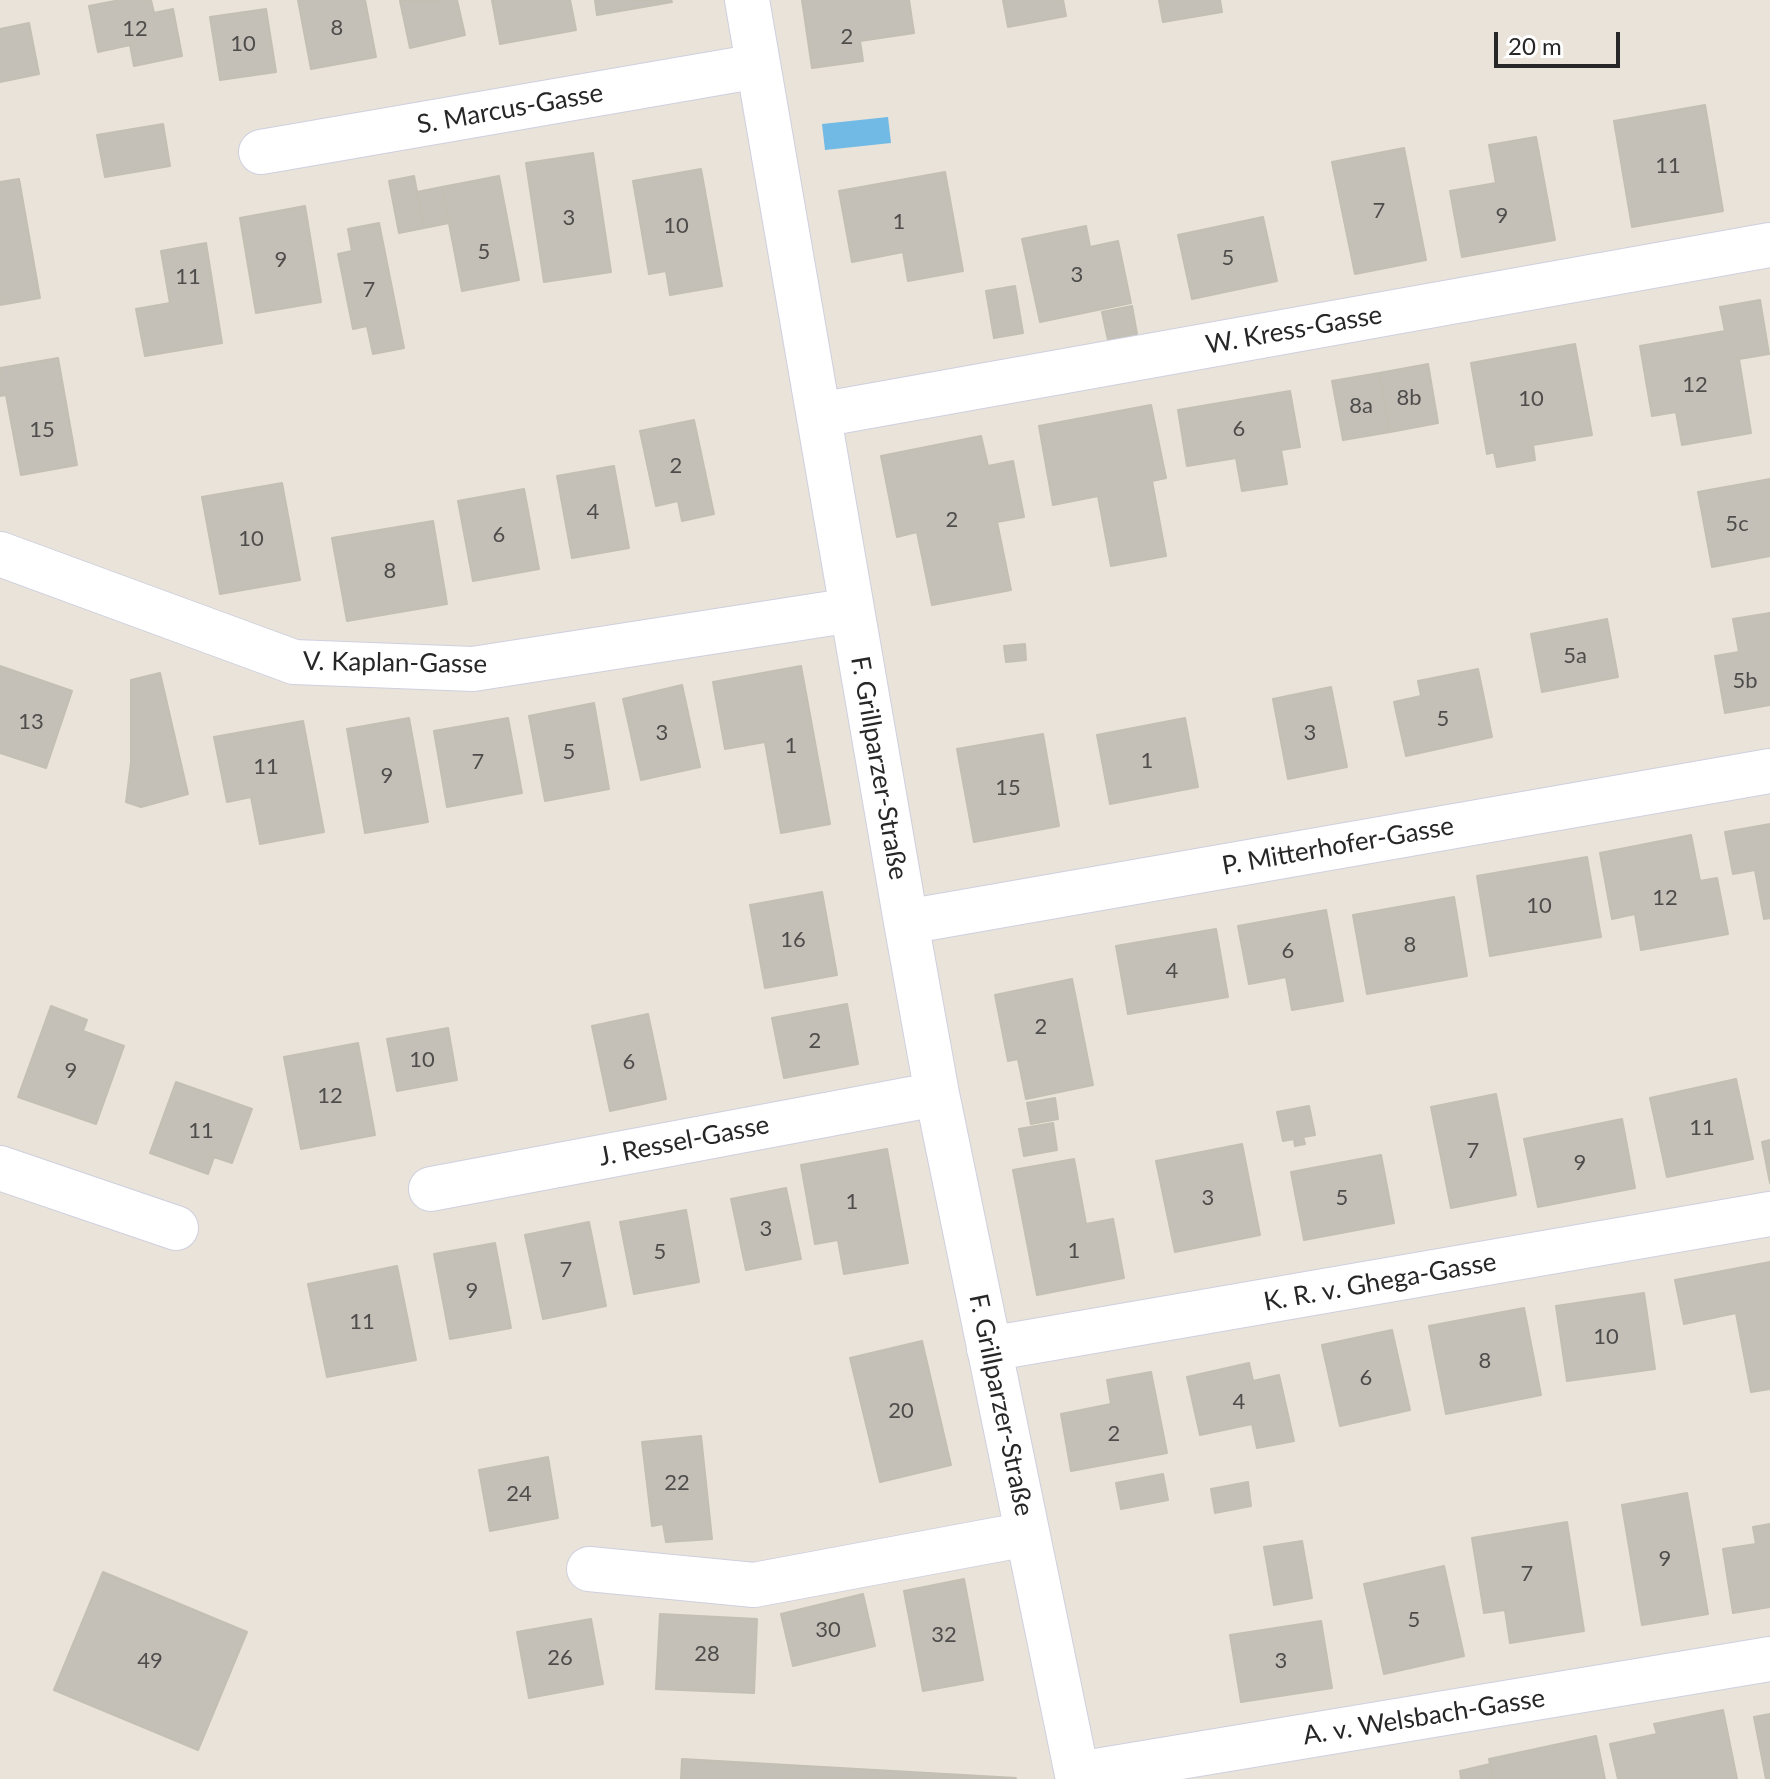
<!DOCTYPE html>
<html>
<head>
<meta charset="utf-8">
<style>
	body { margin:0 }
	#map { position:relative; width:1770px; height:1779px; overflow:hidden; background:#e9e3d9; font-family:Lato,sans-serif }
	canvas { display:block }
	.scale { position:absolute; left:1494px; top:32px; width:126px; height:36px; box-sizing:border-box; border:4px solid #272727; border-top:0; padding-left:10px; font-size:24px; line-height:28px; white-space:nowrap; color:#272727; -webkit-text-stroke:6px #fff; paint-order:stroke }
</style>
</head>
<body>
<div id="map">
<canvas width="1770" height="1779"></canvas>
<div class="scale">20 m</div>
</div>
<script>
const context = document.querySelector('canvas').getContext('2d');
context.lineJoin = 'round';
function fill(path, color) {
  context.fillStyle = color;
  context.fill(path, 'evenodd');
}
function strokePath(path, color, width, dash) {
  context.strokeStyle = color;
  context.lineWidth = width;
  context.lineCap = dash ? 'butt' : 'round';
  context.setLineDash(dash || []);
  context.stroke(path);
}
function label(font, color, halo, rows, align = 'center') {
  context.font = font + ' Lato,sans-serif';
  context.lineWidth = 8;
  context.setLineDash([]);
  context.textBaseline = 'middle';
  context.strokeStyle = halo;
  context.fillStyle = color;
  for (const [text, x, y, turn = 0] of rows) {
    context.save();
    context.translate(x, y);
    context.rotate((+turn || 0) * Math.PI / 180);
    context.textAlign = isNaN(turn) ? turn : align;
    if (halo) context.strokeText(text, 0, 0);
    context.fillText(text, 0, 0);
    context.restore();
  }
}
fill(new Path2D(`
	M888,117l3,26 -66,7 -3,-26z`), '#71bae5');
const building = new Path2D(`
	M120,0h31l3,13 19,-4 9,47 -48,10 -4,-21 -32,7 -9,-46z
	M298,0h67l11,57 -65,12z
	M457,0l8,35 -55,13 -10,-47z
	M492,0h78l6,30 -76,14z
	M595,0h76l1,2 -75,13z
	M802,0h107l5,33 -54,8 3,20 -51,7z
	M1003,0h60l3,16 -58,11z
	M1159,0h61l2,12 -59,10z
	M266,9l10,63 -56,8 -10,-63z
	M29,23l10,51 -39,8v-53z
	M1705,105l18,106 -91,16 -18,-106z
	M163,124l7,42 -65,11 -8,-42z
	M1536,137l19,103 -93,17 -12,-66 46,-8 -7,-38z
	M1404,148l22,112 -71,14 -23,-112z
	M593,153l18,119 -67,10 -18,-119z
	M701,169l21,117 -52,9 -4,-24 -17,3 -16,-93z
	M945,172l18,99 -55,10 -5,-29 -51,10 -13,-71z
	M414,176l10,52 -25,5 -10,-52z
	M499,176l20,104 -57,11 -20,-104z
	M19,179l21,119 -40,7v-123z
	M442,187l7,36 -25,5 -7,-36z
	M305,206l16,96 -65,11 -16,-95z
	M1263,217l14,64 -85,18 -14,-64z
	M379,223l25,125 -31,6 -6,-28 -14,3 -15,-75 14,-3 -4,-22z
	M1086,226l4,21 28,-6 13,62 -91,19 -18,-83z
	M206,243l16,100 -77,13 -9,-47 34,-6 -9,-52z
	M1015,286l8,47 -29,5 -8,-47z
	M1760,300l9,54 -30,5 12,74 -69,12 -6,-33 -24,4 -12,-70 85,-15 -5,-24z
	M1132,306l5,28 -29,6 -6,-28z
	M1575,344l17,91 -59,10 2,15 -38,7 -3,-15 -7,2 -16,-91z
	M58,358l19,107 -56,10 -15,-80 -6,1v-28z
	M1428,364l10,59 -48,9 -11,-59z
	M1379,373l11,59 -47,8 -11,-59z
	M1290,391l10,56 -19,3 6,34 -45,7 -6,-33 -49,8 -9,-56z
	M1151,405l15,73 -14,3 14,75 -55,10 -13,-70 -45,9 -14,-79z
	M694,420l20,94 -32,7 -4,-20 -22,5 -16,-75z
	M981,436l7,30 25,-5 11,56 -27,5 14,68 -79,15 -15,-73 -20,5 -16,-81z
	M614,466l15,82 -57,10 -15,-82z
	M1770,479v77l-58,11 -14,-75z
	M282,483l18,97 -80,14 -18,-97z
	M524,489l15,80 -66,12 -15,-80z
	M433,521l14,83 -100,17 -15,-83z
	M1770,613v92l-45,8 -10,-57 24,-4 -6,-33z
	M1607,619l11,58 -76,15 -11,-58z
	M1025,644l1,16 -20,2 -2,-16z
	M0,666l72,25 -26,77 -46,-15z
	M801,666l29,158 -49,9 -16,-91 -40,7 -12,-67z
	M1478,669l14,68 -86,19 -12,-54 27,-6 -3,-15z
	M160,673l28,121 -47,13 -15,-5 5,-40v-82z
	M682,685l18,82 -59,13 -18,-81z
	M1331,687l16,80 -59,12 -15,-80z
	M594,703l15,86 -64,12 -16,-85z
	M409,718l19,104 -63,11 -18,-104z
	M508,718l14,75 -75,14 -13,-76z
	M1185,718l13,69 -88,17 -13,-69z
	M303,721l21,111 -64,12 -9,-47 -24,5 -13,-65z
	M1043,734l16,92 -85,16 -17,-93z
	M1770,824v94l-6,1 -9,-49 -22,4 -8,-42z
	M1691,835l9,46 17,-3 11,56 -87,16 -6,-36 -23,5 -12,-66z
	M1587,857l14,80 -111,19 -13,-80z
	M822,892l15,83 -72,13 -15,-83z
	M1454,897l13,79 -100,18 -14,-79z
	M1326,910l17,91 -51,9 -6,-33 -37,7 -11,-58z
	M1216,929l12,68 -100,17 -12,-68z
	M1072,979l21,106 -67,14 -8,-40 -10,2 -13,-66z
	M847,1004l11,60 -74,14 -12,-60z
	M51,1006l36,14 -4,11 41,15 -28,78 -78,-27z
	M648,1014l18,85 -56,12 -18,-85z
	M448,1028l9,52 -60,11 -10,-52z
	M358,1043l17,92 -74,14 -17,-92z
	M1736,1079l17,80 -86,18 -17,-79z
	M176,1082l76,27 -20,54 -18,-6 -6,17 -58,-21z
	M1496,1094l20,101 -65,13 -20,-101z
	M1055,1098l3,21 -27,5 -4,-21z
	M1309,1106l6,29 -12,2 2,7 -10,2 -1,-7 -11,2 -6,-29z
	M1622,1119l13,69 -97,19 -14,-68z
	M1053,1123l4,27 -33,6 -5,-27z
	M1770,1140v43l-8,-41z
	M1242,1144l18,91 -85,17 -19,-91z
	M887,1149l21,114 -64,11 -6,-34 -23,4 -14,-79z
	M1381,1155l13,68 -90,17 -13,-68z
	M1074,1159l12,65 27,-5 11,59 -87,17 -24,-125z
	M786,1188l15,71 -55,11 -15,-71z
	M686,1210l13,72 -65,12 -14,-72z
	M589,1222l17,84 -63,13 -18,-84z
	M495,1243l16,85 -61,11 -16,-85z
	M1770,1262v127l-19,3 -15,-79 -52,11 -9,-44z
	M397,1266l19,94 -89,17 -19,-93z
	M1644,1293l11,76 -88,12 -11,-75z
	M1524,1308l17,87 -95,19 -17,-88z
	M1392,1330l18,80 -70,16 -18,-81z
	M922,1341l29,124 -71,17 -30,-124z
	M1249,1363l4,18 26,-6 15,66 -37,7 -5,-24 -52,11 -13,-58z
	M1151,1372l16,81 -96,18 -10,-57 50,-10 -4,-24z
	M701,1436l11,103 -46,3 -3,-18 -11,2 -10,-84z
	M548,1457l10,61 -68,13 -11,-61z
	M1163,1474l5,26 -47,9 -5,-26z
	M1248,1482l3,24 -36,7 -4,-24z
	M1687,1493l21,121 -66,11 -20,-120z
	M1567,1522l17,109 -74,12 -5,-33 -21,3 -12,-75z
	M1770,1524v83l-37,6 -10,-64 33,-5 -3,-17z
	M1302,1541l10,57 -38,7 -10,-58z
	M1444,1566l20,90 -80,18 -20,-90z
	M103,1572l144,60 -49,118 -144,-60z
	M964,1579l19,101 -60,11 -19,-100z
	M863,1594l12,52 -82,20 -12,-52z
	M660,1614l97,5 -3,74 -98,-4z
	M591,1619l12,65 -74,14 -12,-66z
	M1321,1621l11,67 -91,14 -11,-67z
	M1723,1710l14,69h-119l-8,-35 47,-10 -3,-10z
	M1770,1714v65h-4l-12,-62z
	M1596,1736l9,43h-112l-4,-20z
	M682,1759l334,19 -335,1z
	M1490,1764l3,15h-32l-1,-8z`);
fill(building, '#c4c0b8');
strokePath(building, '#c3bfb3', 2);
const minor = new Path2D(`
	M747,0l159,922 31,172 141,685
	M261,152l497,-86
	M819,415l951,-170
	M0,554l294,108 179,7 379,-59
	M906,922l864,-151
	M0,1168l176,60
	M431,1189l506,-95
	M989,1349l781,-135
	M589,1569l165,16 273,-51
	M1078,1774l692,-115`);
strokePath(minor, '#ced0df', 46);
strokePath(minor, '#fff', 44);
label('22px', '#4e4d4b', null, [
	["8",337,28],
	["12",135,29],
	["2",847,37],
	["10",243,44],
	["11",1668,166],
	["7",1379,211],
	["9",1502,216],
	["3",569,218],
	["1",899,222],
	["10",676,226],
	["5",484,252],
	["5",1228,258],
	["9",281,260],
	["3",1077,275],
	["11",188,277],
	["7",369,290],
	["12",1695,385],
	["8b",1409,398],
	["10",1531,399],
	["8a",1361,406],
	["6",1239,429],
	["15",42,430],
	["2",676,466],
	["4",593,512],
	["2",952,520],
	["5c",1737,524],
	["6",499,535],
	["10",251,539],
	["8",390,571],
	["5a",1575,656],
	["5b",1745,681],
	["5",1443,719],
	["13",31,722],
	["3",662,733],
	["3",1310,733],
	["1",791,746],
	["5",569,752],
	["1",1147,761],
	["7",478,762],
	["11",266,767],
	["9",387,776],
	["15",1008,788],
	["12",1665,898],
	["10",1539,906],
	["16",793,940],
	["8",1410,945],
	["6",1288,951],
	["4",1172,971],
	["2",1041,1027],
	["2",815,1041],
	["10",422,1060],
	["6",629,1062],
	["9",71,1071],
	["12",330,1096],
	["11",1702,1128],
	["11",201,1131],
	["7",1473,1151],
	["9",1580,1163],
	["3",1208,1198],
	["5",1342,1198],
	["1",852,1202],
	["3",766,1229],
	["1",1074,1251],
	["5",660,1252],
	["7",566,1270],
	["9",472,1291],
	["11",362,1322],
	["10",1606,1337],
	["8",1485,1361],
	["6",1366,1378],
	["4",1239,1402],
	["20",901,1411],
	["2",1114,1434],
	["22",677,1483],
	["24",519,1494],
	["9",1665,1559],
	["7",1527,1574],
	["5",1414,1620],
	["30",828,1630],
	["32",944,1635],
	["28",707,1654],
	["26",560,1658],
	["49",150,1661],
	["3",1281,1661]
]);
label('26px', '#272727', '#fff', [
	["S. Marcus-Gasse",510,109,-10],
	["W. Kress-Gasse",1294,330,-10],
	["V. Kaplan-Gasse",395,663,1],
	["F. Grillparzer-Straße",879,768,80],
	["P. Mitterhofer-Gasse",1338,846,-10],
	["J. Ressel-Gasse",684,1141,-11],
	["K. R. v. Ghega-Gasse",1380,1282,-10],
	["F. Grillparzer-Straße",1001,1405,78],
	["A. v. Welsbach-Gasse",1424,1717,-9]
]);
</script>
</body>
</html>
